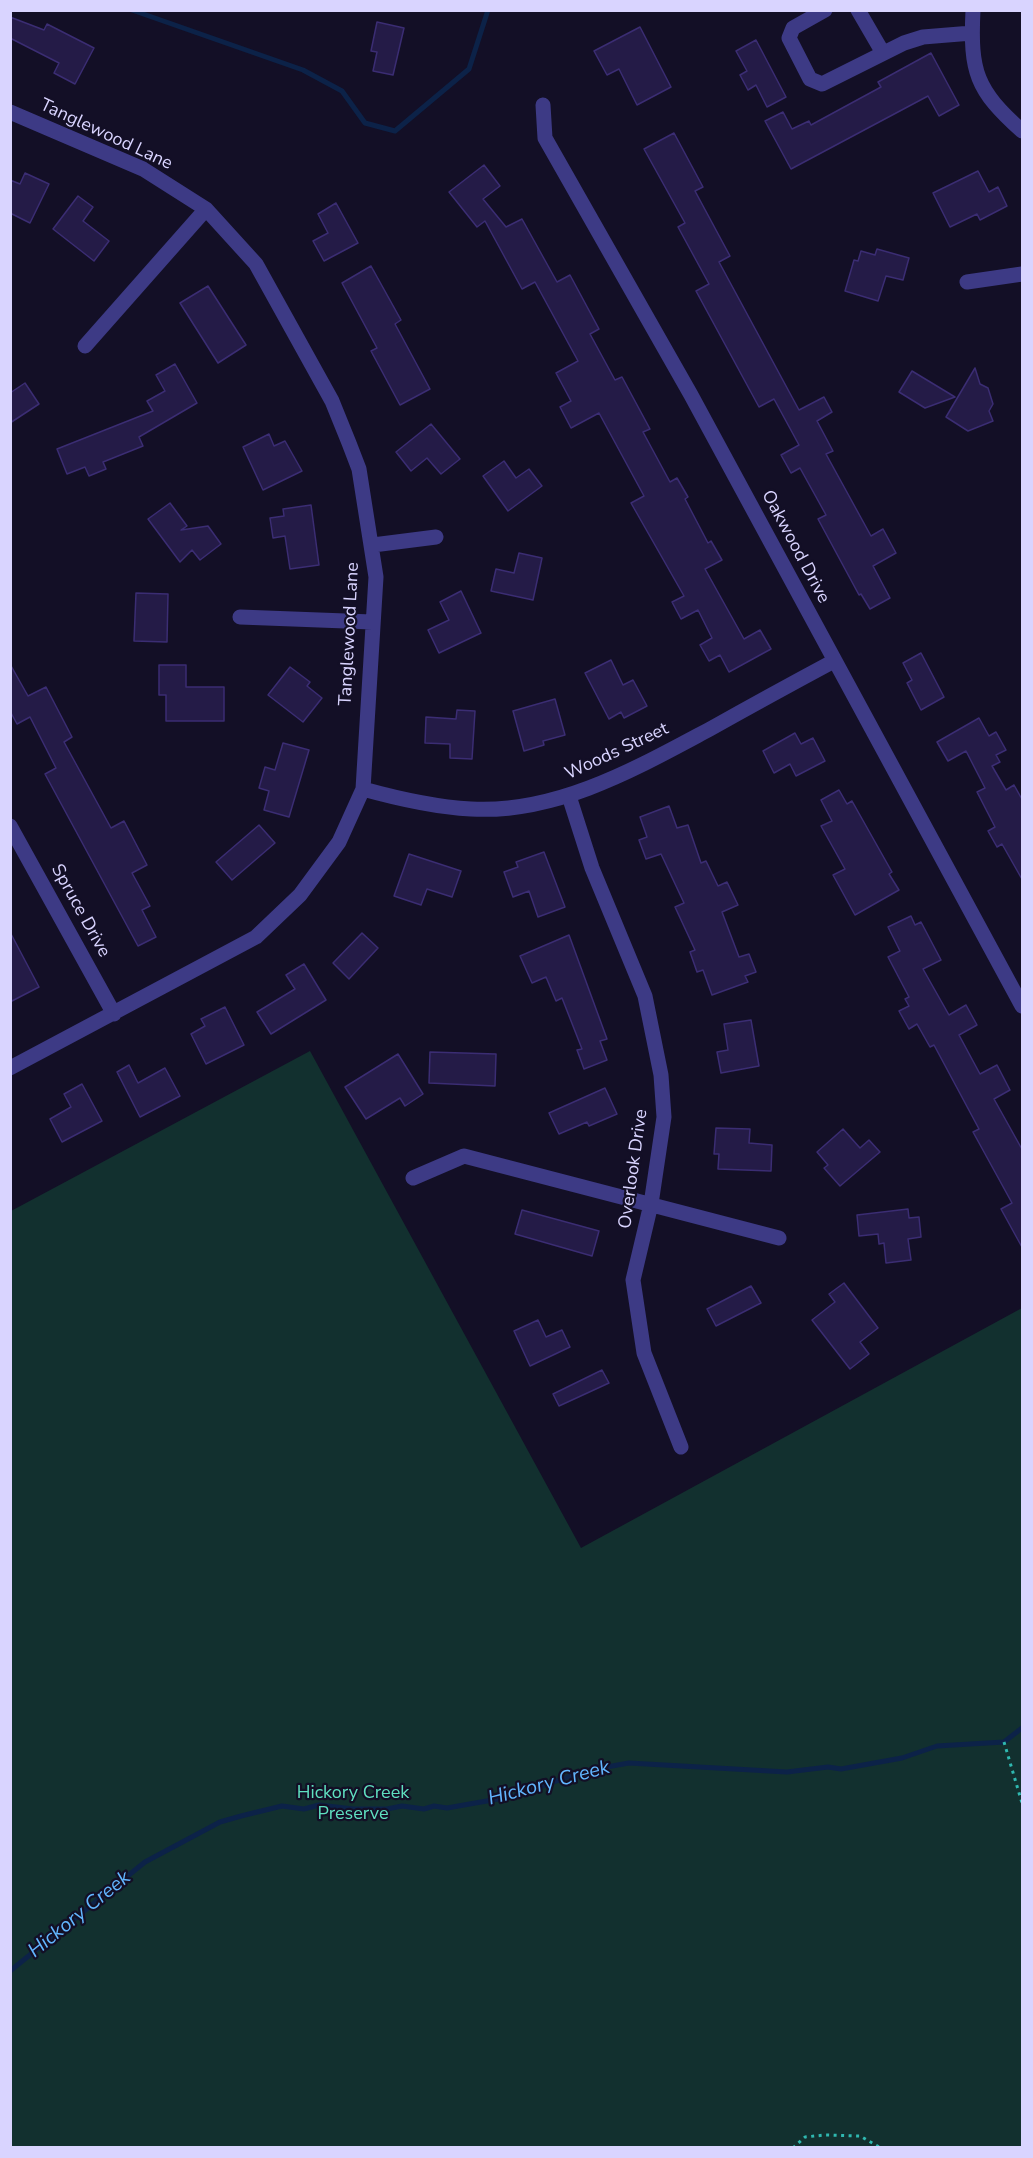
<!DOCTYPE html>
<html>
<head>
<meta charset="utf-8">
<style>
	body { margin:0 }
	#map { position:relative; width:1033px; height:2158px; overflow:hidden; background:#130f26; font-family:"Nunito Sans",sans-serif }
	canvas { display:block }
	.frame { position:absolute; inset:0; border:12px solid #d9d4ff; pointer-events:none }
</style>
</head>
<body>
<div id="map">
<canvas width="1033" height="2158"></canvas>
<div class="frame"></div>
</div>
<script>
const context = document.querySelector('canvas').getContext('2d');
context.lineJoin = 'round';
function fill(path, color) {
  context.fillStyle = color;
  context.fill(path, 'evenodd');
}
function strokePath(path, color, width, dash) {
  context.strokeStyle = color;
  context.lineWidth = width;
  context.lineCap = dash ? 'butt' : 'round';
  context.setLineDash(dash || []);
  context.stroke(path);
}
function label(font, color, halo, rows, align = 'center') {
  context.font = font + ' "Nunito Sans",sans-serif';
  context.lineWidth = 4.5;
  context.setLineDash([]);
  context.textBaseline = 'middle';
  context.strokeStyle = halo;
  context.fillStyle = color;
  for (const [text, x, y, turn = 0] of rows) {
    context.save();
    context.translate(x, y);
    context.rotate((+turn || 0) * Math.PI / 180);
    context.textAlign = isNaN(turn) ? turn : align;
    if (halo) context.strokeText(text, 0, 0);
    context.fillText(text, 0, 0);
    context.restore();
  }
}
fill(new Path2D(`
	M310,1051l271,497 441,-240v839h-1011v-936z`), '#12302f');
strokePath(new Path2D(`
	M132,10l171,60 39,21 23,32 30,8 74,-62 19,-59
	M10,1971l135,-109 75,-40 21,-6 41,-10 22,3 15,-4 34,4h34l15,-3 22,3 10,-3 13,2 68,-12 69,-25 45,-8 158,9 41,-5 13,2 61,-11 35,-12 67,-4 18,-14`), '#0c2248', 5);
const building = new Path2D(`
	M10,17l34,13 3,-6 47,24 -19,36 -21,-11 5,-10 -49,-25z
	M377,22l27,6 -11,47 -20,-4 4,-19 -6,-1z
	M640,27l31,60 -34,18 -18,-36 -12,6 -13,-24z
	M756,40l30,57 -19,10 -11,-22 -8,5 -8,-15 7,-4 -11,-20z
	M931,53l28,52 -20,11 -11,-20 -137,73 -26,-48 18,-9 9,17 17,-8 2,4 70,-38 -3,-5z
	M674,133l29,54 -8,4 35,65 -11,6 80,148 25,-13 8,15 -15,9 16,30 -7,3 45,82 12,-7 13,24 -23,13 17,32 -20,11 -9,-15 -2,1 -41,-76 8,-4 -26,-47 -9,5 -10,-18 18,-10 -25,-46 -15,8 -63,-116 13,-7 -31,-57 7,-4 -41,-74z
	M484,165l16,21 -17,13 23,28 16,-8 35,63 13,-7 29,54 -9,5 25,46 7,-3 28,52 -7,3 27,50 7,-4 11,19 -3,2 23,44 3,-2 11,19 -17,9 39,70 16,-9 11,19 -42,23 -9,-17 -11,6 -9,-16 12,-7 -14,-28 -17,9 -9,-17 12,-6 -53,-93 13,-7 -45,-83 -28,15 -11,-21 11,-6 -15,-28 22,-12 -43,-79 -13,7 -37,-68 -8,6 -28,-35z
	M978,171l11,21 9,-5 9,19 -27,14 -3,-6 -27,13 -17,-34z
	M25,173l24,11 -19,39 -20,-10v-33l10,4z
	M78,196l15,11 -10,14 26,20 -15,20 -41,-32z
	M336,203l22,40 -34,18 -11,-20 15,-8 -10,-19z
	M877,249l32,9 -6,22 -17,-4 -8,25 -33,-10 9,-31 4,1 3,-10 14,4z
	M371,266l30,54 -6,4 35,65 -30,16 -29,-54 6,-3 -35,-65z
	M208,286l38,59 -28,18 -38,-60z
	M175,364l22,39 -58,34 4,9 -40,16 3,7 -17,7 -4,-9 -18,7 -10,-25 96,-38 -6,-10 18,-10 -9,-16z
	M975,368l5,16 8,4 5,16 -4,7 4,10 -25,10 -22,-14z
	M912,371l43,26 -30,11 -26,-16z
	M25,383l14,21 -29,19v-30z
	M431,424l29,35 -19,15 -14,-16 -16,13 -15,-19z
	M269,434l5,12 11,-5 17,30 -39,19 -20,-43z
	M504,461l12,17 13,-9 13,17 -34,25 -25,-35z
	M170,503l17,23 -6,4 27,-4 13,18 -21,16 -8,-10 -12,12 -32,-43z
	M311,505l8,60 -29,4 -5,-33 -12,2 -3,-20 14,-2 -1,-7z
	M519,553l23,5 -9,42 -42,-9 5,-22 18,4z
	M461,591l20,42 -42,20 -11,-23 21,-10 -9,-18z
	M136,593l32,1 -1,48 -33,-1z
	M921,653l23,44 -23,13 -14,-27 5,-3 -9,-17z
	M611,660l12,25 10,-5 14,26 -23,12 -3,-6 -12,7 -24,-46z
	M10,664l18,32 18,-9 26,50 -8,5 47,86 13,-7 23,44 -15,8 18,33 -8,4 14,27 -18,9 -93,-172 11,-6 -26,-51 -13,7 -7,-13z
	M159,665h27v22h38v34h-58v-26h-7z
	M290,667l20,15 -3,4 15,12 -19,24 -35,-27z
	M555,699l10,36 -22,6 1,4 -20,6 -11,-40z
	M457,710l18,1 -3,48 -22,-1v-14l-25,-1 1,-26 30,2z
	M979,718l10,18 7,-4 10,18 -10,5 4,7 -8,4 14,24 8,-5 9,16v80l-21,-37 -5,3 -9,-16 7,-4 -18,-35 8,-4 -19,-37 -18,10 -11,-19z
	M795,733l6,11 12,-6 12,23 -29,15 -6,-12 -16,9 -11,-22z
	M283,743l26,7 -20,67 -25,-7 5,-19 -10,-3 6,-21 10,3z
	M839,790l8,14 5,-3 40,71 -3,2 10,16 -44,25 -22,-40 12,-6 -24,-43 11,-5 -11,-21z
	M669,806l8,22 11,-3 13,38 5,-2 12,25 9,-4 11,23 -16,7 17,45 10,-3 7,18 -11,4 3,6 -36,13 -9,-25 -6,2 -7,-20 5,-2 -20,-43 9,-4 -23,-49 -15,5 -7,-19 8,-3 -7,-20z
	M259,825l16,18 -43,37 -16,-18z
	M544,852l21,55 -27,10 -9,-26 -16,6 -9,-25 14,-5 -2,-5z
	M409,854l52,17 -9,26 -25,-8 -6,16 -27,-9z
	M911,916l4,9 6,-3 20,38 -18,9 26,46 17,-10 11,20 -18,10 21,39 17,-9 13,25 -16,9 29,52v98l-22,-40 11,-6 -39,-71 6,-3 -45,-84 -4,2 -13,-23 -8,5 -10,-18 10,-5 -4,-7 4,-2 -21,-40 12,-6 -12,-24z
	M10,932l29,55 -29,15z
	M362,933l16,15 -29,31 -16,-16z
	M569,935l38,104 -7,2 7,19 -23,9 -7,-19 5,-1 -20,-51 -6,3 -10,-24 -14,6 -12,-27z
	M304,964l22,36 -55,34 -14,-22 38,-23 -9,-14z
	M225,1007l19,38 -38,19 -15,-30 14,-8 -4,-7z
	M751,1020l8,46 -38,7 -4,-21 11,-2 -4,-26z
	M430,1052l66,2 -1,32 -66,-3z
	M398,1054l25,40 -18,12 -5,-8 -34,21 -21,-32z
	M129,1065l9,18 27,-15 15,28 -40,21 -23,-45z
	M82,1084l20,37 -40,21 -12,-23 21,-12 -7,-13z
	M605,1088l12,26 -28,12 -2,-4 -28,12 -10,-21z
	M716,1128l34,1 -1,14 23,2 -1,26 -53,-2 1,-15h-5z
	M843,1129l17,19 9,-8 11,12 -40,34 -16,-18 4,-3 -11,-13z
	M908,1209l1,9 10,-1 2,20 -13,2 3,21 -25,3 -2,-20 -5,1 -1,-10 -19,2 -2,-21z
	M522,1210l77,21 -7,25 -77,-22z
	M844,1283l34,45 -18,14 9,12 -19,15 -38,-49 23,-18 -6,-8z
	M751,1286l10,17 -45,23 -9,-17z
	M538,1320l8,17 16,-7 8,17 -40,19 -16,-35z
	M602,1370l7,13 -50,23 -6,-12z`);
fill(building, '#241b47');
strokePath(building, '#3b2d73', 1.5);
strokePath(new Path2D(`
	M1004,1742l18,61
	M793,2148l12,-11 20,-2 35,1 21,12`), '#2fb8b0', 3, [3, 4.5]);
strokePath(new Path2D(`
	M825,10l-32,18 -4,10 21,41 12,5 82,-41 19,-6 49,-4
	M858,10l25,43
	M973,10c-3,62 3,80 49,121
	M543,105l2,33 146,257 331,611
	M10,112l133,57 63,40 50,55 76,137 17,42 10,26 17,108 -13,212 -24,53 -39,53 -44,42 -246,131
	M967,282l55,-8
	M85,346l121,-137
	M373,545l63,-8
	M240,617l132,5
	M363,789c36,10 70,18 108,20 86,5 166,-41 239,-80 41,-23 83,-46 124,-68
	M569,796l23,72 53,128 16,79 3,42 -13,87 -18,76 11,73 37,94
	M10,826l104,188
	M413,1178l51,-22 315,82`), '#3d3a85', 15);
label('18px', '#d9d4ff', '#130f26', [
	["Tanglewood Lane",106,135,25],
	["Oakwood Drive",795,547,62],
	["Tanglewood Lane",350,634,-87],
	["Woods Street",617,752,-25],
	["Spruce Drive",80,911,61],
	["Overlook Drive",634,1169,-82]
]);
label('18px', '#5fe0c0', '#130f26', [
	["Hickory Creek",353,1794],
	["Preserve",353,1815]
]);
label('italic 20px', '#62b6ff', '#130f26', [
	["Hickory Creek",549,1784,-15],
	["Hickory Creek",80,1915,-39]
]);
</script>
</body>
</html>
